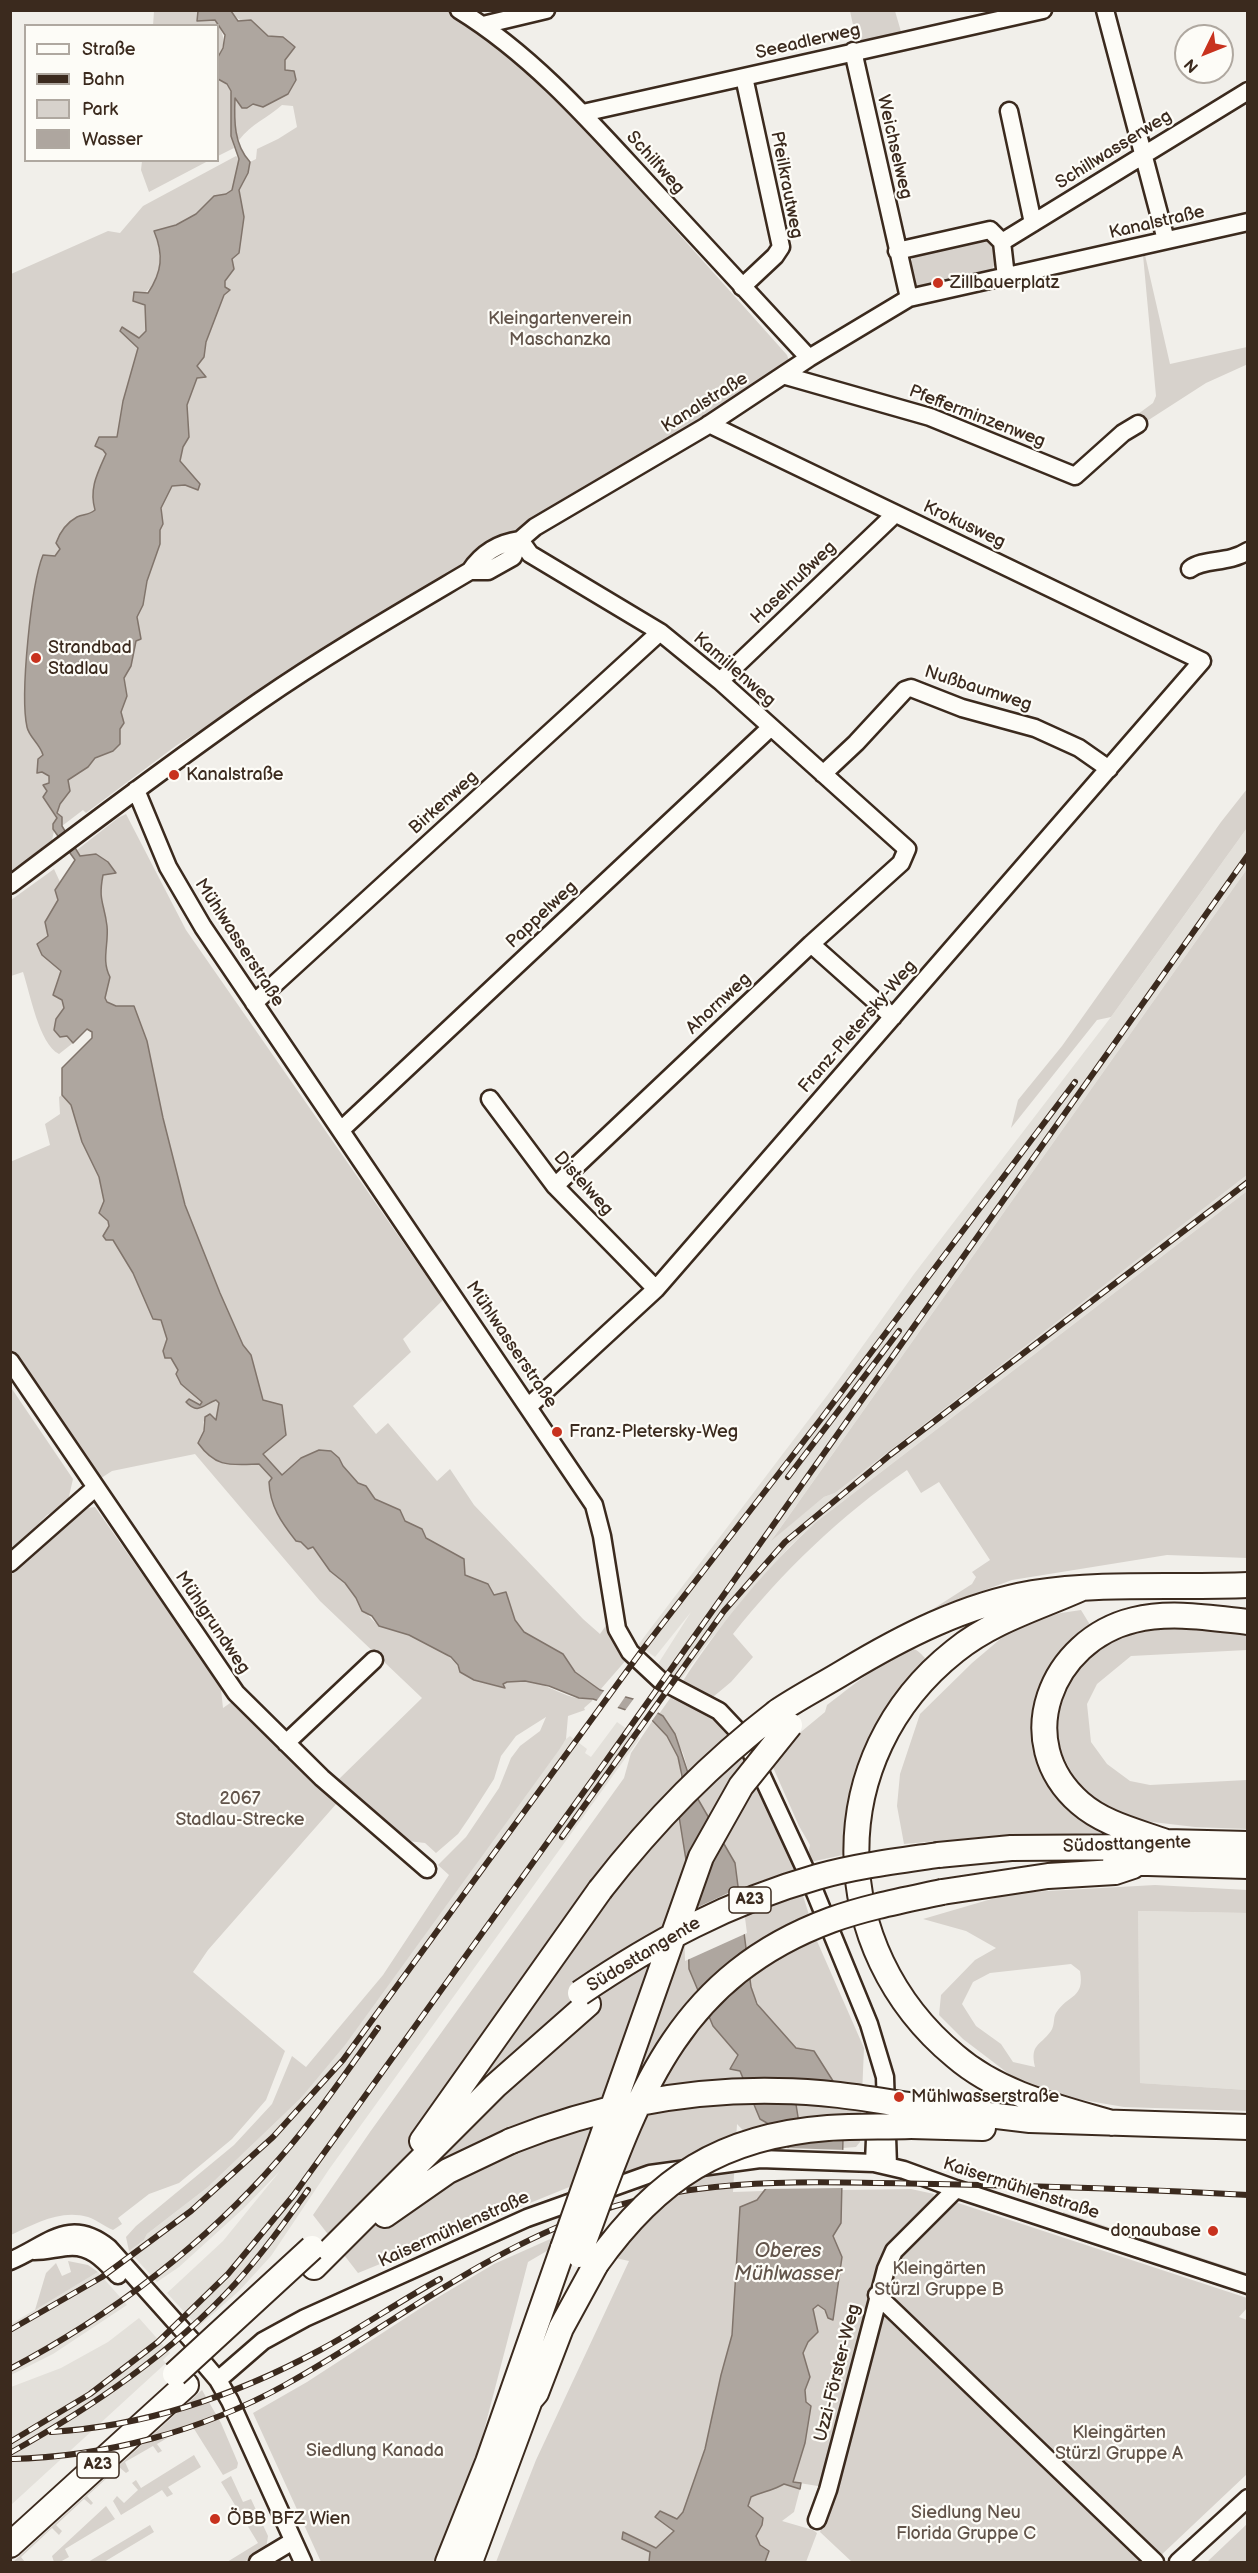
<!DOCTYPE html>
<html>
<head>
<meta charset="utf-8">
<style>
	body { margin:0 }
	#map { position:relative; width:1258px; height:2573px; overflow:hidden; background:#f1efea; font-family:"Balsamiq Sans",sans-serif }
	canvas { display:block }
	.frame { position:absolute; inset:0; border:12px solid #3b2a1e; pointer-events:none }
	.legend { position:absolute; left:24px; top:24px; width:195px; height:138px; box-sizing:border-box; background:#fdfcf7; border:2px solid #afa8a0; margin:0; padding:8px 10px; list-style:none; font-size:18px; color:#3b2a1e }
	.legend li { display:flex; align-items:center; gap:12px; height:30px }
	.legend b { width:30px; border:2px solid #afa8a0 }
	.north { position:absolute; left:1174px; top:24px; width:60px; height:60px; box-sizing:border-box; background:#fdfcf7; border:2px solid #afa8a0; border-radius:50%; rotate:227deg; font-size:16px; font-weight:700; line-height:24px; text-align:center; color:#3b2a1e }
	.north::after { content:''; display:block; margin:auto; width:21px; height:27px; background:#c8321e; clip-path:polygon(50% 0,100% 100%,50% 72%,0 100%) }
</style>
</head>
<body>
<div id="map">
<canvas width="1258" height="2573"></canvas>
<div class="frame"></div>
<ul class="legend">
<li><b style="height:8px;background:#fdfcf7"></b>Straße</li>
<li><b style="height:8px;background:#3b2a1e"></b>Bahn</li>
<li><b style="height:16px;background:#d7d2cc"></b>Park</li>
<li><b style="height:16px;background:#aea69f"></b>Wasser</li>
</ul>
<div class="north">N</div>
</div>
<script>
const context = document.querySelector('canvas').getContext('2d');
context.lineJoin = 'round';
function fill(path, color) {
  context.fillStyle = color;
  context.fill(path, 'evenodd');
}
function strokePath(path, color, width, dash) {
  context.strokeStyle = color;
  context.lineWidth = width;
  context.lineCap = dash ? 'butt' : 'round';
  context.setLineDash(dash || []);
  context.stroke(path);
}
function label(font, color, halo, rows, align = 'center') {
  context.font = font + ' "Balsamiq Sans",sans-serif';
  context.lineWidth = 4.5;
  context.setLineDash([]);
  context.textBaseline = 'middle';
  context.strokeStyle = halo;
  context.fillStyle = color;
  for (const [text, x, y, turn = 0] of rows) {
    context.save();
    context.translate(x, y);
    context.rotate((+turn || 0) * Math.PI / 180);
    context.textAlign = isNaN(turn) ? turn : align;
    if (halo) context.strokeText(text, 0, 0);
    context.fillText(text, 0, 0);
    context.restore();
  }
}
fill(new Path2D(`
	M1247,828v41l-474,669 51,-41 11,-4 412,-318v16l-431,331 -26,24 -83,98 -29,39 -22,-16 35,-55 -36,45 -17,-12 194,-256 82,-115 197,-257z
	M617,1722l23,16 -310,430 -59,88 -32,35 -41,36 -31,-34 56,-52 57,-70 -37,38 -64,58 -22,15 -28,-31 15,-11 3,-6 61,-47 92,-88 266,-360 4,-3 17,13 -2,4 6,4z
	M1138,1911l109,2v177l-108,-7z
	M98,2272l29,33 -74,49 -42,21v-51z
	M139,2318l31,35 -7,7 3,3 -155,142v-118l50,-19 47,-26z`), '#e3e0da');
fill(new Path2D(`
	M154,11h44l-1,10 18,-2c9,15 12,23 3,38v-31h-65z
	M231,11h217l79,59 34,32 226,253 3,9 -613,381 -91,68 -3,-3 -21,16v-9l-5,-5 11,-31 6,-7 14,-7 7,-9 18,-7 7,-7v-15l4,-6 -3,-11 6,-16 -3,-18 7,-12 5,-26 5,-1 -4,-22 6,-12 4,-24 13,-37v-14l3,-6 -2,-16 11,-22 28,-1 -20,-24 3,-14 6,-10 -2,-32 10,-27v-12l7,-9 2,-15 18,-47 1,-14 9,-12 -2,-10 7,-6 5,-36 -5,-27 9,-17 2,-11 6,-3 1,-10 21,-10 19,-12 -4,-21 -11,-1c-13,12 -31,19 -43,35l-5,-12 1,-32 28,11 12,-7 10,-30 -2,-33 -15,-1c-12,-15 -26,-9 -37,-25z
	M850,11h45l7,24 -40,8 -6,-4z
	M218,79c4,2 8,4 11,9 7,12 1,44 5,60l-16,8z
	M236,156l3,3 -6,31 -7,4 -12,2 -18,18 -20,11 -22,6c11,30 9,55 -21,69l12,5 1,26 -7,7 -17,-11 -1,4 17,17 -15,53 -6,36 -21,9 7,4 3,4c-9,20 -17,35 -11,56l-6,5 -12,3 -17,31 -24,194 7,12 -5,18 4,-1 7,4 -3,20 -3,1 14,21 -5,22 -41,32v-598l97,-43 12,2 23,-27z
	M142,161v-1l66,1 -59,31 -8,-22z
	M984,236l8,3c5,14 8,22 -3,33l-74,17 -8,-18 7,-16z
	M1143,255h2l25,109 77,-17 1,17 -42,19 -59,38 -9,-7 15,-11 3,-7z
	M1247,789v39l-136,189 -14,3 -86,108 7,-28 44,-54 159,-224z
	M126,814l60,116 257,370 -40,39 8,13 -58,54 23,28 12,-11 49,58 13,-12 24,36 109,114 17,15 7,-10 9,21 11,14 -27,31 -25,-18 -12,-18 -39,-22 -9,-12 -9,-27 -12,2 -6,-11 -23,-9 -1,-16 -38,-21 -4,-9 -17,-8 -5,-11 -25,-11 -9,-13 -8,-3 -15,-17 -4,-8h-38l-19,17 -19,-21v-54l-12,-44 -8,-11 -23,-52 -35,-88 -22,-87 -16,-77 -31,-35 -9,-4 -2,-4 5,-21c-9,-16 -1,-33 -3,-51 -3,-24 -9,-26 -4,-51l12,-2 -35,-16 -3,-7 41,-32z
	M54,869l6,13 -5,8 3,10 -13,22 3,14 -6,19 20,16 -8,23 8,6 2,8 -8,11 17,24 -14,11c-20,-10 -29,-61 -36,-82l-12,4v-76z
	M1247,869v306l-412,318 -11,4 -53,44z
	M62,1095l9,10 11,37 17,35 5,24 -5,12 9,8 1,6 -6,9 3,4h7l20,33 20,45 8,2 6,19 -4,12 2,7h6l7,13 -2,3 5,10 22,18 -3,3 -11,-6 -3,3c13,13 17,3 30,-2l3,3 -3,18 -6,-7 -7,8 1,9 -6,12c18,25 32,22 61,20l13,15 -3,4c1,24 12,40 27,59l5,1 7,7 4,-2c6,7 11,15 17,22 5,6 13,10 18,16 11,14 17,28 31,40 3,2 9,2 13,3 20,7 63,23 69,44l14,8 30,8 -1,-4c23,-16 52,11 75,14 5,0 10,0 15,1l-1,2 -8,7 1,2 -17,6 -2,23 -7,11 -214,295 -45,54 -92,88 -61,47 -3,6 -15,11 -3,-14 10,-11 98,-81 38,-41 20,-48 14,11 77,-92 66,-100 -11,-10 28,-28 33,-49 12,-30 9,-12 20,-15 6,-14 -30,19 -15,20 -7,23 -25,39 -11,16 -22,19 -11,-10 -17,-2 -70,-61 84,-82 -102,-97 -125,-147 -83,17 -14,9 -87,-128 -1,-190 40,-17 -5,-21 15,-10 -1,-17z
	M1247,1191v367l-80,-3 -155,25 -79,29 39,-25 4,-7 -4,-5 18,-12 -51,-78 -18,11 -14,-23c-67,46 -124,101 -174,164l20,23 -22,25 -18,15 -32,-13c39,-60 82,-113 135,-162z
	M10,1386l63,93 -6,26 -20,10 -37,39z
	M95,1507l99,141 26,32 3,28 10,-7 104,102 -129,147 -15,22 92,79 -19,49 -34,39 -53,44 -30,11 -31,24 4,6 -9,6c-9,-4 -16,-10 -25,-13 -28,-8 -53,7 -77,18v-664l23,-23 48,-39z
	M1009,1605l-95,75 -62,173 -46,10 4,-18 -11,-19 -27,-61 24,-29 29,-24 2,-7c16,-12 67,-53 84,-56 6,-1 11,6 15,10l41,-36z
	M1081,1610l11,18c-35,28 -53,44 -58,90l74,115 -103,2 -101,9 -7,-38 3,-32 20,-60 52,-51 33,-28 27,-14 29,-8z
	M1172,1626l75,6v18l-116,6 -34,28 -10,20 4,38 16,22 23,17 20,4 97,-5v49l-52,-2 -68,-8 -24,-12 -24,-20 -21,-41v-42l3,-14 32,-40 35,-18z
	M671,1697l7,1 33,19 31,35 51,111 24,78 47,107 -4,94 -4,5 -13,1v-9l-42,-3 -6,-38 16,-16 21,-1c-27,-25 -69,-58 -81,-93l-16,-125 -40,-69 -12,-41 -20,-37 -4,-2z
	M653,1720c31,29 30,51 25,90l35,216 25,29 2,16 20,48 7,4 21,21 -28,4 -23,-24 -4,68 31,-1 -7,9 -17,7 -8,128 -11,40 -16,74 -22,63 -6,7 -17,-8 15,20 -19,17 -32,-16 -2,7 28,13 -1,10h-153l40,-102 93,-199 -72,-16 -29,17 -52,199 -13,25 -28,76h-114l-68,-149 54,-31 123,-80 64,-38 63,-28 22,-14 52,22 -4,-3 27,-35 -38,-38 -258,105 -45,-58 57,-83 254,-354 7,-25z
	M1155,1885l92,5v23l-109,-2 2,172 107,7v21l-123,-4 -59,-10 -51,-16 -9,-10 -42,-32 -24,-24 2,-20 34,-35 21,-12 -30,-17 -43,-12 89,-26zM1071,1964l9,7c5,28 -12,23 -24,42 -3,5 -1,12 -5,18 -12,16 -21,13 -16,36l-22,-5 -12,-18 -25,-18 -14,-22 11,-22 17,-9z
	M911,2189l23,5 -3,11 -41,43 -66,239 -31,-5 12,-39 6,-37 -5,-4 -1,-12 5,-13 -7,-24 5,-11 10,-10 -5,-23 5,-4 15,14 9,-62 -9,-21 8,-13v-33z
	M952,2201l295,97v10l-8,9 8,3v154l-90,85 -266,-261 -4,-16 8,-26z
	M1063,2212l184,61v5l-185,-62z
	M68,2261l20,4 10,7 -63,38 11,-37 10,-10 6,13 9,-4z
	M889,2310l259,252h-296l-32,-30 38,-116 11,-41 -5,-6 12,-48z
	M202,2390l19,33 17,40 -1,5 -14,7 -32,-51 -34,20 5,7 -4,2 -5,-7 -28,16 4,9 -3,2 -7,-6 -32,29 6,7 -2,2 -7,-6 -28,26 6,6 -3,4 -7,-7 -31,29 4,5h-12z
	M194,2455l7,12 -33,20 5,7 -6,3 -5,-7 -41,25 -8,-14 4,-5 7,7 14,-13 -6,-7 4,-3 5,8z
	M231,2476l12,26 8,-3 17,37 -2,12 -22,14h-17l31,-19 -37,-61z
	M784,2484l16,5 -6,23 -12,9 31,9 4,3 -11,29h-41l4,-10 -9,-7 -4,-9 6,-11 -14,-19 3,-9z
	M106,2506l9,13 -50,30 4,8 -9,5h-6l-2,-6z
	M1247,2524v38h-40z
	M150,2525l4,7 -50,30h-16z`), '#d7d2cc');
const water = new Path2D(`
	M198,11h33l7,10 13,-1 17,16 15,1 12,10 -10,13v10l9,1 2,9 -8,14 -25,13 -10,-3 -6,4h-5l-7,-10c-1,23 -1,47 15,64l-2,11 -9,17 5,27 -5,36 -7,6 2,10 -9,12v6l5,3 -6,5 -18,47 -2,15 -7,9 9,11 -9,1 -10,27 2,32 -6,10 -3,14 20,23 -2,6 -13,-5 -13,1 -11,22 2,16 -3,6v14l-13,37 -4,24 -6,12 4,22 -5,2 -5,25 -7,12 3,18 -6,16 3,11 -4,6v15l-7,7 -18,7 -7,9 -20,13 2,11 -10,13 -3,9 5,4v9l18,30 16,-2 12,8 8,11 -13,2c-5,26 1,27 4,51 2,18 -6,34 3,51l-5,21 2,4 9,4h18l13,35 16,77 22,87 35,88 23,52 8,10 12,45 19,5 4,30 -23,19 19,21 19,-17 18,-8 12,1 8,7 4,8 15,17 8,3 9,13 25,11 5,11 17,8 4,9 38,21 1,16 23,9 6,11 12,-3 9,28 9,12 39,22 12,18 25,18 33,9 30,17 12,18 20,60 40,69 16,124 6,17 39,44 18,3 19,30 -22,1 -16,16 6,38 42,2 -2,85 -8,13 9,21 -9,63 -5,-2 -3,-8 -7,-5 -5,4 5,23 -10,10 -5,11 7,24 -5,13 1,12 5,4 -6,37 -12,39 8,1 -1,6 -16,-5c-10,6 -22,8 -33,13l-3,9 15,12 -1,7 -6,11 4,9 9,6 -4,11h-116l1,-10 -28,-13 1,-7 33,16 18,-17 -19,-14 5,-6 17,8 6,-7 22,-63 16,-74 11,-40 8,-128 17,-7 31,-40v-16l-21,-21 -7,-4 -20,-48 -10,-2 8,-14 -25,-29 -24,-57 -3,-109 -8,-50 4,-34 -4,-19 -11,-21 -17,-18 -57,-19 -14,-1 -30,-12 -24,-5 -18,1 -4,2 2,4 -31,-8 -14,-8 -2,-7 -7,-8 -42,-22 -30,-9 -7,-10 -10,-5 -6,-13 -11,-15 -15,-12 -17,-24 -5,2 -7,-7 -5,-1c-15,-19 -26,-35 -27,-59l3,-4 -13,-14c-29,1 -43,4 -61,-21l6,-12 1,-14 5,-3 6,6 3,-17 -3,-3c-13,5 -18,15 -30,2l3,-3 11,6 2,-3 -21,-18 -5,-10 2,-4 -7,-12h-6l-2,-7 4,-12 -6,-19 -8,-1 -20,-46 -20,-33h-7l-3,-4 6,-10 -1,-5 -9,-8 5,-12 -5,-24 -17,-35 -11,-37 -9,-10v-27l30,-30v-6l-5,-3 -14,14 -6,-7 -7,1 -6,-7 2,-11 8,-11 -2,-8 -9,-5 8,-24 -19,-16 -5,-11 11,-8 -3,-14 13,-22 -3,-10 20,-30 -22,-31v-5l4,-6 -14,-21 4,-6 -4,-6 6,-2v-7l-7,-4 -5,1 1,-14 5,-4c-3,-11 -14,-18 -16,-28 -7,-32 4,-142 16,-172l12,1 5,-7 -4,-6c4,-11 10,-20 21,-26 7,-3 12,-2 18,-7 -6,-21 2,-36 11,-56l-3,-4 -8,-4 4,-9h18l6,-36 15,-53 -18,-17 2,-4 17,11 7,-7 -1,-26 -12,-4 1,-9 14,1c14,-21 16,-38 6,-62l22,-6 20,-11 18,-18 12,-2 6,-4 7,-31 -8,-23v-45l-4,-7 -9,-5v-22l5,-9 2,-13 -10,-15 -18,1z`);
fill(water, '#aea69f');
strokePath(water, '#80746b', 1.5);
fill(new Path2D(`
	M606,1688l21,6 -11,16 -21,-7z
	M635,1697l24,14 -8,11 -27,-10z
	M720,1845l-26,64 47,-22 6,46 -62,28 -2,-83z
	M785,2148l61,2 -2,38 -82,1 23,-29z`), '#f1efea');
const minor = new Path2D(`
	M459,10c73,45 131,111 188,173 54,59 108,117 162,175
	M1105,10l61,230
	M483,25l63,-15
	M853,51l56,247
	M1009,111l24,112
	M583,113l460,-103
	M1002,242l246,-151
	M897,251l93,-21 12,12 4,35
	M742,287l33,-31 6,-9 -37,-170
	M786,376l144,41 145,59 48,-43 15,-9
	M520,540l10,14 130,78 60,49 187,168 -6,14 -90,81 -256,242
	M1190,569c14,-11 38,-5 58,-18
	M470,571h18l25,-14 7,-17 15,-13 170,-100 104,-69 100,-60 339,-76
	M720,681l175,-167
	M823,774l33,-31 49,-53 6,-2 51,20 73,20 44,20 30,21
	M136,790l32,77 35,60 391,578 8,31 15,93 13,23 30,28 59,31 16,17 14,20 58,125 62,151 16,53 3,89
	M10,885c83,-63 165,-125 250,-184 68,-47 139,-88 210,-130 12,-18 29,-28 50,-31
	M811,944l82,73
	M254,1003l406,-371
	M490,1099l65,87 101,103
	M341,1130l429,-402
	M10,1361l226,332 86,85 105,91
	M529,1406l127,-117 546,-628 -493,-237
	M10,1563l85,-75
	M286,1743l88,-83
	M874,2163l2,-47
	M34,2251c13,0 21,-3 33,-4 23,-3 37,13 51,28
	M10,2261c38,-16 59,-45 99,-13l86,96 1,10 22,26 12,21 73,161
	M877,2295l278,267
	M218,2380l45,-39 42,-23 222,-100 123,-44 110,-15 114,4 30,7 52,19 292,96
	M817,2520l11,-30 58,-221 8,-18 62,-62
	M258,2562l35,-21
	M1178,2562l70,-64`);
const highway = new Path2D(`
	M1080,1589c-43,19 -88,32 -125,62 -134,106 -129,298 0,405 44,38 102,51 157,67
	M777,1712c22,-15 44,-26 67,-40 58,-35 120,-67 189,-79 71,-11 143,-5 215,-8
	M1166,1842c-30,-11 -62,-18 -86,-39 -70,-61 -29,-163 54,-183 36,-9 77,-2 114,2
	M938,1855l73,-7 131,-1 24,-5 82,2
	M1115,1862l133,4
	M942,1892l106,-16 67,-4 18,-6
	M914,2106l116,14 218,7
	M911,2126l72,2
	M422,2141l178,-251
	M385,2215l63,-44 63,-30
	M314,2267l181,-181 93,-82
	M10,2545l176,-160
	M448,2562l40,-100 75,-214
	M470,2562l60,-162 6,-7 25,-65 35,-64`);
strokePath(minor, '#3b2a1e', 21);
strokePath(highway, '#3b2a1e', 28);
strokePath(minor, '#fdfcf7', 16);
strokePath(highway, '#fdfcf7', 24);
const rail = new Path2D(`
	M788,1477l111,-146
	M562,1837l162,-226 61,-69 105,-87 358,-273
	M10,2330l92,-53 89,-66 82,-74 70,-77 300,-411 178,-230 254,-337
	M10,2369c102,-54 193,-123 269,-210 36,-41 67,-86 99,-131
	M51,2432c97,-6 186,-37 271,-83 40,-22 78,-48 118,-70
	M10,2442l80,-48 68,-52 70,-68 65,-78 313,-435 642,-906
	M10,2453c82,-46 162,-100 225,-169 27,-30 50,-62 73,-94
	M10,2459c95,-2 192,-28 275,-74 99,-55 188,-126 295,-167 113,-44 236,-36 355,-34 104,2 208,5 313,11`);
strokePath(rail, '#3b2a1e', 6);
strokePath(rail, '#fdfcf7', 4, [11]);
const highwayBridge = new Path2D(`
	M600,1890c52,-67 109,-126 177,-178
	M580,1993c75,-51 149,-91 237,-116 39,-11 80,-16 121,-22
	M511,2141c86,-34 174,-52 267,-50 46,0 91,8 136,15
	M563,2248l138,-391 40,-71 49,-61
	M579,2255c55,-147 90,-275 252,-335 36,-13 74,-20 111,-28
	M596,2264c61,-86 126,-128 232,-136 28,-2 55,-1 83,-2
	M175,2374l137,-126`);
strokePath(highwayBridge, '#3b2a1e', 28, []);
strokePath(highwayBridge, '#fdfcf7', 24);
for (const [x, y, r, color] of [
	[938,283,6,"#c8321e"],
	[36,658,6,"#c8321e"],
	[174,775,6,"#c8321e"],
	[557,1432,6,"#c8321e"],
	[899,2097,6,"#c8321e"],
	[1213,2231,6,"#c8321e"],
	[215,2519,6,"#c8321e"]
]) {
  const dot = new Path2D();
  dot.arc(x, y, r, 0, 2 * Math.PI);
  context.fillStyle = color;
  context.fill(dot);
  strokePath(dot, '#fdfcf7', 2);
}
for (const [x, y, w] of [
	[750,1900,42],
	[98,2465,42]
]) {
  const box = new Path2D();
  box.roundRect(x - w / 2, y - 13, w, 26, 4.5);
  context.fillStyle = '#fdfcf7';
  context.fill(box);
  strokePath(box, '#3b2a1e', 1.5);
}
label('bold 16px', '#3b2a1e', null, [
	["A23",750,1900],
	["A23",98,2465]
]);
label('18px', '#3b2a1e', '#fdfcf7', [
	["Seeadlerweg",808,42,-13],
	["Weichselweg",894,147,77],
	["Schillwasserweg",1114,150,-32],
	["Schilfweg",655,163,48],
	["Pfeilkrautweg",786,185,79],
	["Kanalstraße",1157,223,-13],
	["Kanalstraße",705,403,-32],
	["Pfefferminzenweg",977,417,21],
	["Krokusweg",964,525,25],
	["Haselnußweg",794,583,-44],
	["Kamillenweg",734,670,41],
	["Nußbaumweg",978,689,18],
	["Birkenweg",444,803,-42],
	["Pappelweg",542,915,-43],
	["Mühlwasserstraße",239,943,57],
	["Ahornweg",719,1004,-43],
	["Franz-Pletersky-Weg",858,1027,-49],
	["Distelweg",583,1184,48],
	["Mühlwasserstraße",511,1345,56],
	["Mühlgrundweg",212,1623,56],
	["Südosttangente",1127,1845,-2],
	["Südosttangente",644,1955,-31],
	["Kaisermühlenstraße",1021,2189,18],
	["Kaisermühlenstraße",454,2230,-24],
	["Uzzi-Förster-Weg",838,2373,-76]
]);
label('18px', '#3b2a1e', '#fdfcf7', [
	["Zillbauerplatz",950,283],
	["Strandbad",48,648],
	["Stadlau",48,669],
	["Kanalstraße",186,775],
	["Franz-Pletersky-Weg",569,1432],
	["Mühlwasserstraße",911,2097],
	["donaubase",1201,2231,"right"],
	["ÖBB BFZ Wien",227,2519]
], 'left');
label('18px', '#62544a', '#fdfcf7', [
	["Kleingartenverein",560,319],
	["Maschanzka",560,340],
	["2067",240,1799],
	["Stadlau-Strecke",240,1820],
	["Kleingärten",939,2269],
	["Stürzl Gruppe B",939,2290],
	["Kleingärten",1119,2433],
	["Stürzl Gruppe A",1119,2454],
	["Siedlung Kanada",375,2451],
	["Siedlung Neu",966,2513],
	["Florida Gruppe C",966,2534]
]);
label('italic 20px', '#63554b', '#fdfcf7', [
	["Oberes",788,2252],
	["Mühlwasser",788,2275]
]);
</script>
</body>
</html>
